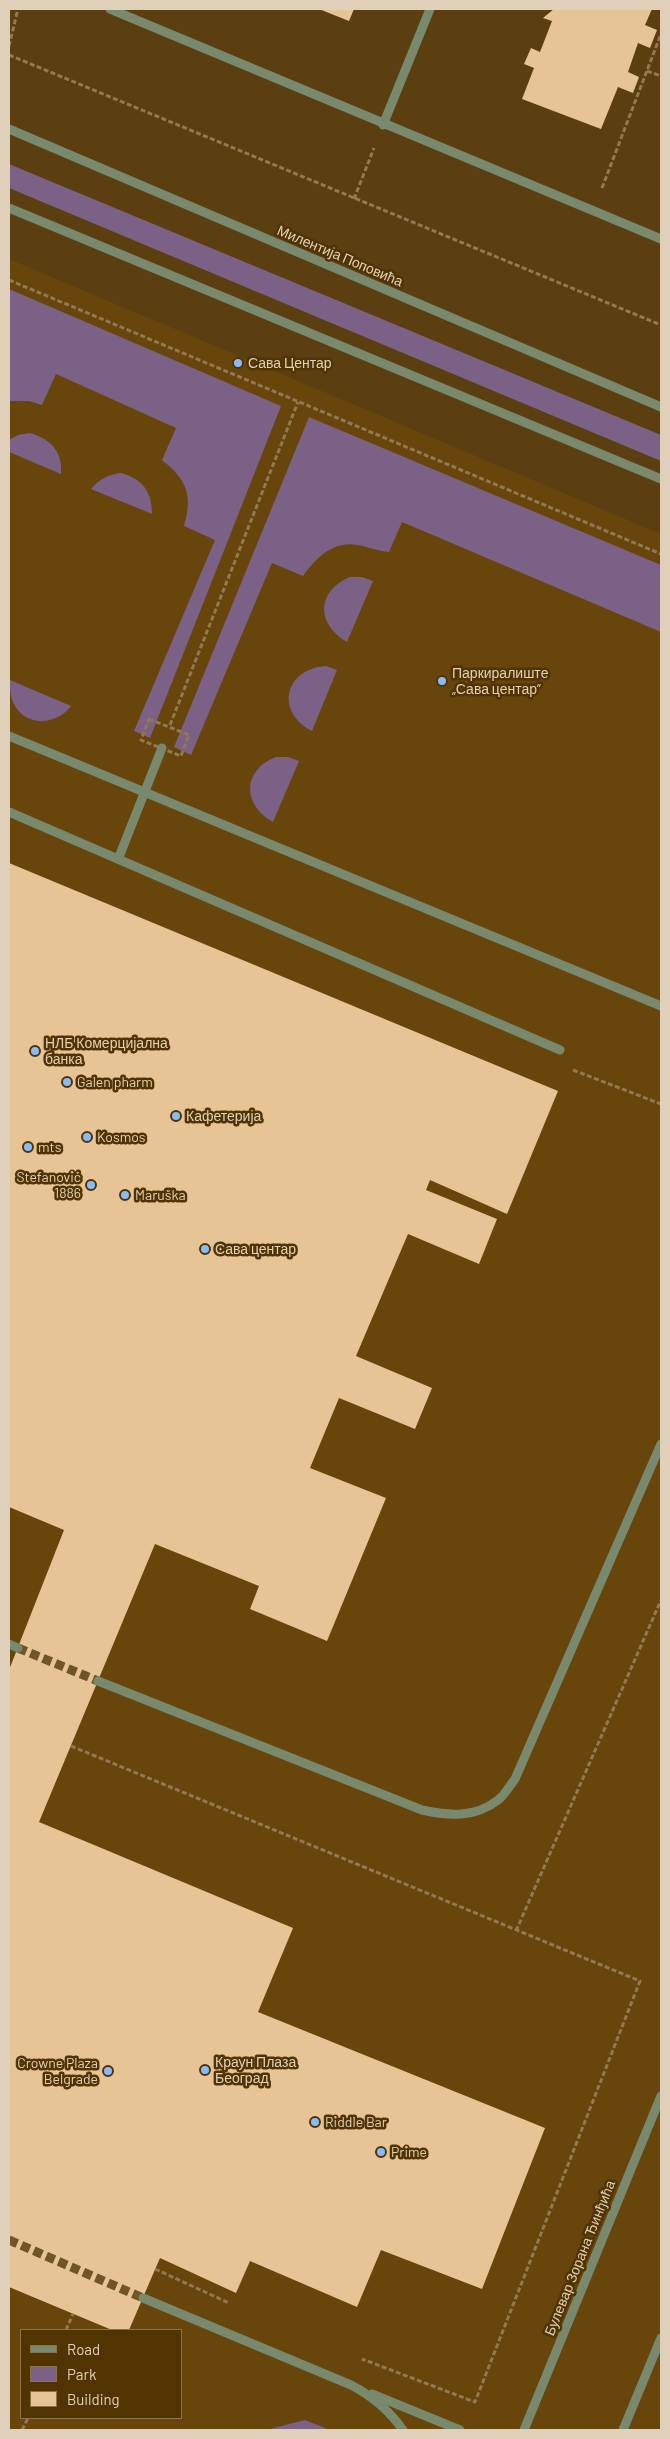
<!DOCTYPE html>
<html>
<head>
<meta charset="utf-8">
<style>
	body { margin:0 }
	#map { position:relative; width:670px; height:2439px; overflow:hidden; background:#5c3f10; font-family:Barlow,sans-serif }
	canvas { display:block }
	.frame { position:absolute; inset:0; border:10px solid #e1d0b9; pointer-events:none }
	.legend { position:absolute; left:20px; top:2329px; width:162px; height:90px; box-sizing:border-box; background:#513402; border:1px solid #8b724b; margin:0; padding:6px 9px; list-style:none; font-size:15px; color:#e1d0b9 }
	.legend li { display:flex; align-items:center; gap:10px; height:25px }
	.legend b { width:25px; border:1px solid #8b724b }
</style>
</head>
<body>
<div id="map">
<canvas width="670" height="2439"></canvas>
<div class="frame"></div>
<ul class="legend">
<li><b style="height:6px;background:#78896e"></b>Road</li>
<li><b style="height:14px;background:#7a6185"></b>Park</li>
<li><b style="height:14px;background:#e7c496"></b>Building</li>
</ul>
</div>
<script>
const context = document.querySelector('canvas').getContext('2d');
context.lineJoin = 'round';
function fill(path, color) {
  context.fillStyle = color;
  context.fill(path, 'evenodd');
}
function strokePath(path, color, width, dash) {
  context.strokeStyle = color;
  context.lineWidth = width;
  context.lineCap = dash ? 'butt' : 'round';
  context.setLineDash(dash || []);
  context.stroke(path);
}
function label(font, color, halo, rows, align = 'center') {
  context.font = font + ' Barlow,sans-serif';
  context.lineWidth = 5;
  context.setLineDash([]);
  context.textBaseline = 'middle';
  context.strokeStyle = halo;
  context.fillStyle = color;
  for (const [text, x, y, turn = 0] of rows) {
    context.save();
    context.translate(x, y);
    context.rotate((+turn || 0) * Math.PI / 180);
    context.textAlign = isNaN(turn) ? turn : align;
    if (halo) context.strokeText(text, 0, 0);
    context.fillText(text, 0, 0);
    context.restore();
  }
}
fill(new Path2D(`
	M9,259l652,275v1896h-652zM21,2330h160v88h-160z`), '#67450b');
fill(new Path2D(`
	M9,164l652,271v26l-652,-273z
	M9,289l272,117 -131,332 -16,-7 81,-191 -31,-14c9,-31 3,-46 -22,-66l14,-32 -120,-54 -14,31 -13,-4h-20z
	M309,417l352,148v67l-259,-110 -13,30c-11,-1 -21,-5 -31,-7 -25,-5 -42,13 -55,31l-31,-13 -81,192 -17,-8z
	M30,433c21,6 33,19 31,41l-52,-22v-12l9,-5z
	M121,473c22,6 31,19 31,41l-61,-25c9,-10 16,-14 30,-16z
	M350,577h12l11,4 -26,61c-31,-18 -31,-51 3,-65z
	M326,666l11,4 -25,61c-37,-19 -28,-62 14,-65z
	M10,680l61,26c-14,19 -45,22 -57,-2 -4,-7 -4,-16 -4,-24z
	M276,757h12l11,4 -26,61c-31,-17 -31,-52 3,-65z
	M305,2420l25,10h-64z`), '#7a6185');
fill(new Path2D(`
	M319,9h35l-5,12z
	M554,9h98l-7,16 12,5 -7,18 -12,-5 -10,29 11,5 -6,16 -15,-6 -17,42 -79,-30 12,-31 -10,-4 7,-16 9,4 12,-31 -9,-3z
	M9,863l549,228 -51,123 -77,-34 -4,10 71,29 -18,45 -71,-30 -52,122 76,32 -17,41 -76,-31 -29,70 76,30 -59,143 -77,-32 9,-23 -104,-42 -116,278 254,106 -35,84 287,116 -63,161 -101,-39 -24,57 -107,-46 -14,32 -76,-35 -31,72h-17l-103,-43v-617l55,-140 -55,-23z`), '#e7c496');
strokePath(new Path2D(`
	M18,1648l80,33
	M9,2240l134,58`), '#705529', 9, [9, 4.5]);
strokePath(new Path2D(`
	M9,46l9,-37
	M9,55l652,270
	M647,71l14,5
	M602,188l59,-154
	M354,199l20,-51
	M9,280l652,274
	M149,719l40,16 -8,21 -40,-16z
	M170,725l128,-323
	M573,1070l88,34
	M71,1746l569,235 -165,421 -113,-43
	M516,1931l145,-331
	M155,2269l74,34
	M66,2330l7,-16
	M22,2430l6,-12`), '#917954', 3, [5, 2.5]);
strokePath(new Path2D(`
	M110,9l551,230
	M383,125l47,-116
	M9,129l652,278
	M9,208l652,271
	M9,736l652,270
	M9,812l551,238
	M9,1644l9,4
	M98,1681l324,129c27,6 53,8 76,-10 7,-5 12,-15 17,-21l146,-335
	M143,2298l208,87c21,11 38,25 52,45
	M372,2394l88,36
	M524,2430l137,-334
	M623,2430l38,-92`), '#78896e', 9);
strokePath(new Path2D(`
	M119,857l43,-109`), '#78896e', 9);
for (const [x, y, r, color] of [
	[238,363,5,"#87bbfc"],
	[442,681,5,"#87bbfc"],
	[35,1051,5,"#87bbfc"],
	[67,1082,5,"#87bbfc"],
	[176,1116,5,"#87bbfc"],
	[87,1137,5,"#87bbfc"],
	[28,1147,5,"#87bbfc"],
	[91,1185,5,"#87bbfc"],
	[125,1195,5,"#87bbfc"],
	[205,1249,5,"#87bbfc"],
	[205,2070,5,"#87bbfc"],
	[108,2071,5,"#87bbfc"],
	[315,2122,5,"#87bbfc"],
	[381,2152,5,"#87bbfc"]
]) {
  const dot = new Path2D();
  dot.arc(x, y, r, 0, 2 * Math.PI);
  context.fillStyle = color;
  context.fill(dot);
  strokePath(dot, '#513402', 2);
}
label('14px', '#e1d0b9', '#513402', [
	["Милентија Поповића",340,256,23],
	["Булевар Зорана Ђинђића",580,2258,-68]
]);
label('14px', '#e1d0b9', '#513402', [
	["Сава Центар",248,363],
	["Паркиралиште",452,673],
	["„Сава центар”",452,689],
	["НЛБ Комерцијална",45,1043],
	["банка",45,1059],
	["Galen pharm",77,1082],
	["Кафетерија",186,1116],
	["Kosmos",97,1137],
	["mts",38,1147],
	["Stefanović",81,1177,"right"],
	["1886",81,1193,"right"],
	["Maruška",135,1195],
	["Сава центар",215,1249],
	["Краун Плаза",215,2062],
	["Београд",215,2078],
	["Crowne Plaza",98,2063,"right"],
	["Belgrade",98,2079,"right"],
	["Riddle Bar",325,2122],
	["Prime",391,2152]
], 'left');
</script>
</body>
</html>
